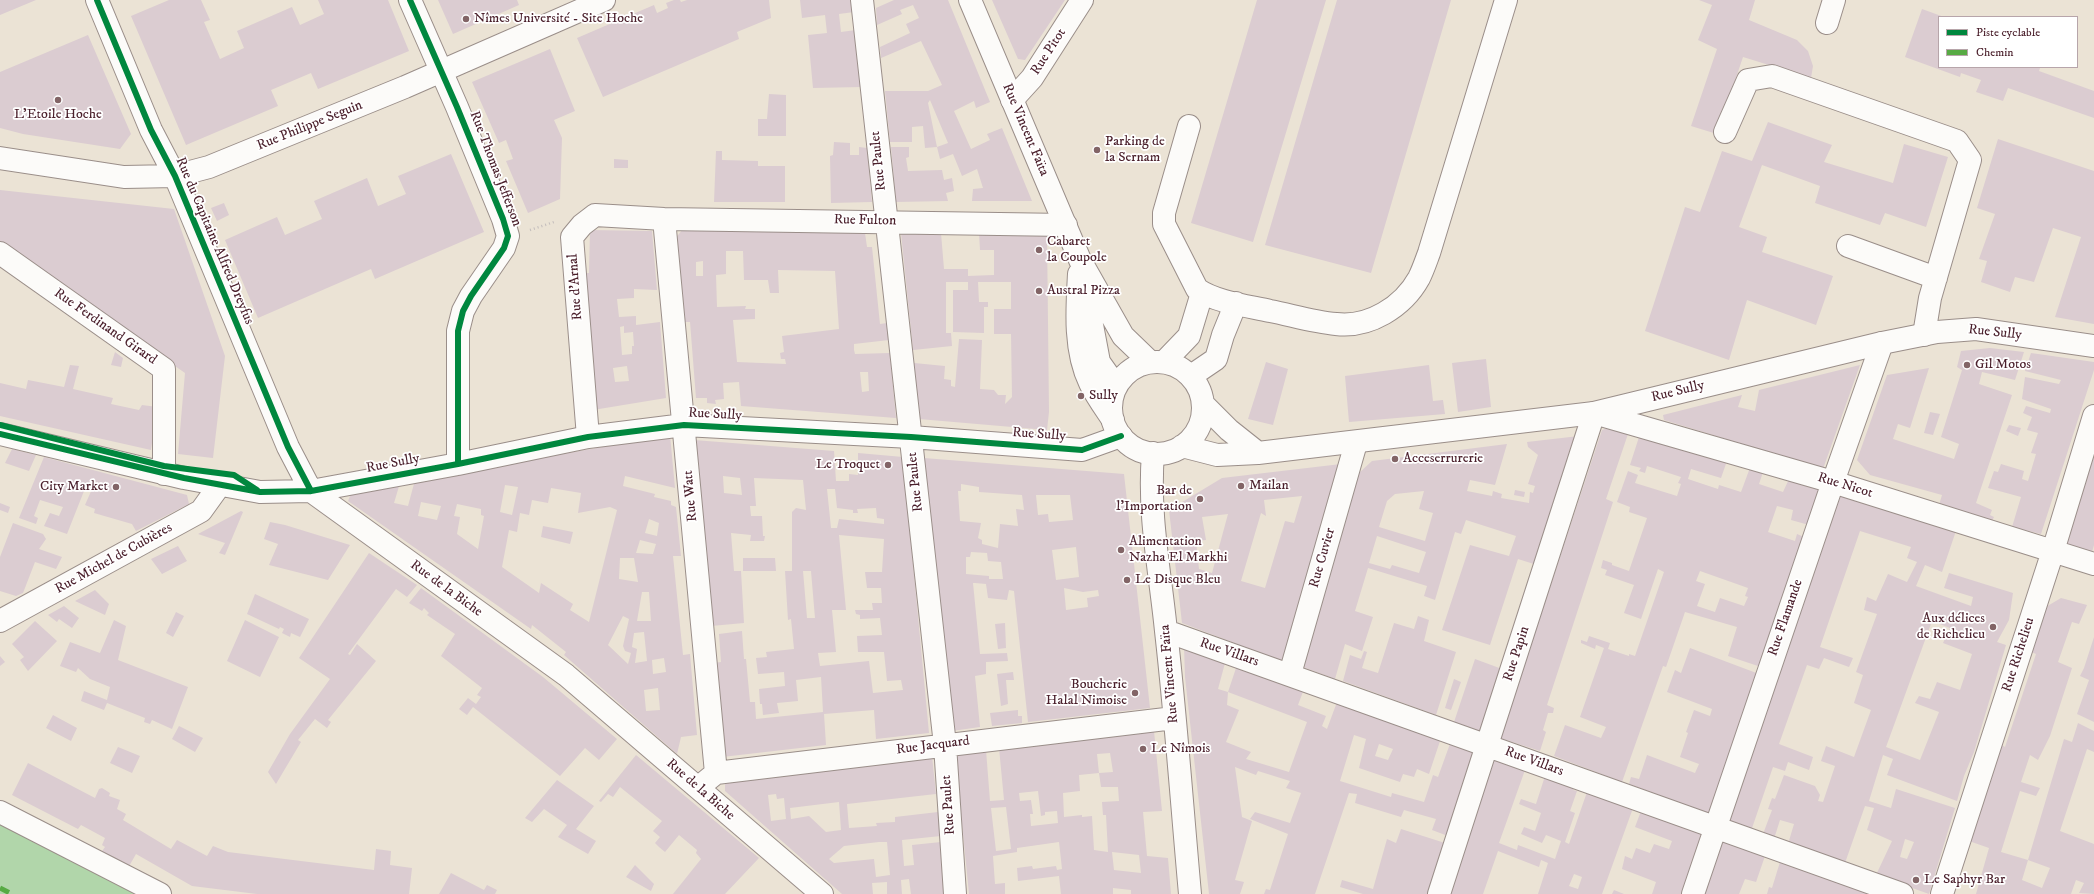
<!DOCTYPE html>
<html>
<head>
<meta charset="utf-8">
<style>
	body { margin:0 }
	#map { position:relative; width:2094px; height:894px; overflow:hidden; background:#ebe3d5; font-family:"IM FELL DW Pica",serif }
	canvas { display:block }
	.legend { position:absolute; left:1938px; top:16px; width:140px; height:52px; box-sizing:border-box; background:#fff; border:1px solid #b7a5aa; margin:0; padding:5px 7px; list-style:none; font-size:12px; color:#4a1f2b }
	.legend li { display:flex; align-items:center; gap:8px; height:20px }
	.legend b { width:20px; border:1px solid #b7a5aa }
</style>
</head>
<body>
<div id="map">
<canvas width="2094" height="894"></canvas>
<ul class="legend">
<li><b style="height:5px;background:#00873e"></b>Piste cyclable</li>
<li><b style="height:5px;background:#57aa44"></b>Chemin</li>
</ul>
</div>
<script>
const context = document.querySelector('canvas').getContext('2d');
context.lineJoin = 'round';
function fill(path, color) {
  context.fillStyle = color;
  context.fill(path, 'evenodd');
}
function strokePath(path, color, width, dash) {
  context.strokeStyle = color;
  context.lineWidth = width;
  context.lineCap = dash ? 'butt' : 'round';
  context.setLineDash(dash || []);
  context.stroke(path);
}
function label(font, color, halo, rows, align = 'center') {
  context.font = font + ' "IM FELL DW Pica",serif';
  context.lineWidth = 3.5;
  context.setLineDash([]);
  context.textBaseline = 'middle';
  context.strokeStyle = halo;
  context.fillStyle = color;
  for (const [text, x, y, turn = 0] of rows) {
    context.save();
    context.translate(x, y);
    context.rotate((+turn || 0) * Math.PI / 180);
    context.textAlign = isNaN(turn) ? turn : align;
    if (halo) context.strokeText(text, 0, 0);
    context.fillText(text, 0, 0);
    context.restore();
  }
}
fill(new Path2D(`
	M0,823l144,71h-144z`), '#b1d6aa');
fill(new Path2D(`
	M0,0h36l-36,15z
	M169,0h32l9,20 -6,2 16,37 24,-11 -7,-17 55,-24 8,18 24,-11 -6,-14h70l21,51 -91,38 -7,-16 -40,17 7,16 -92,39 -55,-129z
	M438,0h79l2,5 -66,29z
	M674,0h6l1,2 6,-2h82l2,18 -34,14 2,7 -136,58 -26,-59 77,-33 3,8 11,-5 -2,-5z
	M800,0h53l1,12 -15,2 2,18 15,-2 6,57 -49,1 -5,-53 19,-2 -2,-18 -23,3z
	M894,0h54l42,102 -14,6 -2,-7 -20,10 17,38 19,-9 -3,-6 15,-6 30,73h-60l1,-12 10,-1 -6,-19 -15,7 -9,-22 -13,5 -3,-12 11,-4 -18,-43 -2,3 9,44 -12,1 -2,-22 -11,1v15h-22l-5,-51h43l14,-6 -21,-44 -40,17 -1,-11 30,-14 -4,-9 13,-6 -6,-13 -13,5 2,4 -25,11 -1,-17z
	M992,0h73l-40,60 -7,-1z
	M1257,0h69l-73,242 -62,-19z
	M1337,0h114l-80,273 -106,-28z
	M1699,0h56l-6,20 48,20 11,11 5,15 -2,12 -68,-21 -26,77 -26,-8 26,-77 -19,-9 14,-35z
	M1922,9l22,8h-5v50h98l3,1 -1,3 55,20v27l-86,-30 -5,13 -27,-9 5,-12 -20,-7 -1,4 -55,-20z
	M88,35l43,99 -11,15 -97,-15 -23,-6v-56z
	M550,49l25,62 -21,9 8,18 -2,61 -32,14 -22,-52 7,-2 -7,-19 -7,3 -27,-61z
	M769,94l17,1v41h-28v-17h9z
	M1768,122l64,23 -8,17 69,21 11,-39 44,13 -22,70 -41,-14 -5,12 -65,-22 5,-17 -58,-21 -23,62 28,10 -5,15 71,24 -17,49 -69,-25 -18,60 -84,-29 40,-124 15,5 22,-61 30,10z
	M1998,139l96,32v153l-39,-7 26,-80 -28,-9 -19,54 -19,-5 -5,15 -29,-10 6,-21 -8,-2 16,-45 -18,-6z
	M834,142l16,1v12h9v-8l8,1 5,54 -41,1 -1,-47 3,-1z
	M891,147h18v10l-3,1 2,13 34,-1 2,10 8,-2 2,13 -8,2 2,8 -52,1z
	M716,151h6v9l36,1v5h27v36h-71z
	M451,154l33,78 -109,47 -4,-10 -113,49 -33,-78 52,-23 8,18 37,-16 -8,-18 53,-23 11,28 28,-12 -8,-18z
	M614,159l14,1v8h-14z
	M0,190l174,19 51,147 -12,102 -35,-4 7,-81 -185,-129z
	M224,203l5,12 -12,6 -6,-13z
	M590,230l62,1 5,59 -23,-1v9l-17,1 2,18 17,-1v9l24,-3 6,76 -73,12 -14,-137h10zM624,326v7l9,-1 1,14h-2v8l-10,1 -2,-28zM627,366l2,15 -14,1 -2,-14z
	M682,230l183,3 2,14h5l8,77 7,-1 2,17 -35,4v6l1,4 35,-1 6,65 -155,-12 -2,-24 -16,1 1,16 -9,1 1,4 -9,-1v-5h-11l-6,-76h-8l-7,-83zM726,251h17l1,29h24l2,13h9l-1,-23 57,1 4,58 -57,7 2,16 -4,1 1,6h4l1,5 -49,-2 -4,-42 22,-1v-10h-10l1,-3 -29,1 -1,-32 10,-1zM703,261v15h-7v-14zM860,372h8l1,19 -7,1z
	M901,233h40l3,36h24v7l26,-1v-25h-14l-1,-17h68l2,179 -2,18 -128,-11 -5,-56 31,3 -1,13 7,1v6l4,1 4,-48 23,1 -2,49 14,1 4,5h8l-1,9 7,-7 -1,-63h-17v-25h17v-27h-33l1,20h9v5h-4v26l-31,-1v-42h15v-8h-22v51h5l1,13 -39,4z
	M1990,348l34,4 -9,28 -33,-8 -3,12 33,11 -36,108 16,7 -2,5 4,2 -2,4 -53,-16 3,-10 -72,-20 -13,-15 30,-85 42,-7 -19,60 -12,-4 -5,15 61,20 5,-15 -18,-7 21,-67 -5,-3 4,-16z
	M115,352l8,6 -2,9 -10,-2z
	M2031,353l63,9v8l-53,164 -29,-7 9,-30 -33,-9 6,-17 4,1 3,-8 23,7 -2,8 6,2 8,-27 -5,-1 7,-20 -11,-3 5,-13 -9,-4 3,-7 24,7 1,-4 -29,-10 3,-22 34,7 2,-4 -36,-9z
	M1486,359l5,48 -33,5 -6,-49z
	M1266,362l22,7 -15,56 -25,-6z
	M70,365l9,1 -6,23 40,9 -2,6 28,6 3,-5 15,2 -6,43 -151,-34v-33l26,6 2,-9 36,7z
	M1429,365l4,36 10,-1 2,14 -96,8 -4,-46z
	M1860,365l-37,104 -159,-49 -1,-5 79,-20 -4,12 17,4 4,-21z
	M1930,412l10,2 -7,21 -9,-2z
	M1618,424l110,34 -7,20 -30,-9 -3,10 30,10 1,-4 22,7 10,-27 13,4 -5,15 24,8 7,-15 31,9 -12,39 -18,-5 2,-10 -16,-4 -9,26 27,9 2,-7 7,3 -43,130 -33,-11 9,-29 -52,-15 -19,55 -3,-1 -41,116 -68,-26 11,-31 36,13 5,-11 -26,-10 24,-69 -8,-3 -1,4 -14,-6v-3l6,2 2,-6 21,7 -2,6 21,7v-2l6,2 29,-84 -6,-3 -17,50 -17,-6 10,-28 -29,-10 2,-5 -6,-2 2,-8 9,3v2l17,6 18,-53 -18,-6 1,-5 -13,-5 11,-31 10,4 -3,8 42,13 4,-12 -3,-1 3,-6 -34,-11 -2,7 -6,-2 2,-3 -11,-3 9,-28 -11,-3 -22,65 7,3 -66,203 7,3 -1,5h-5l-5,17 3,2 -6,19 -40,-13 102,-308zM1700,571l48,17 -3,8 3,1 -4,9 -24,-8 -5,14 -18,-6 8,-22 -9,-3z
	M2009,425l12,3 -3,8 -12,-5z
	M670,435l5,53 -50,-12 -2,10 32,8 -1,3 17,4v4l5,2 5,49h-8l10,99 7,-1 7,81 -16,2 -4,17 -113,-99 2,-3 -34,-27 -1,4 -183,-128 4,-10 48,-8 -6,20 14,3 7,-26zM505,485l13,2 -6,28 -12,-3zM551,488l30,5 -3,20 32,-6 7,3 -28,112 -19,-12 3,-6 -32,-21 -2,10 -37,-26 7,-37 8,2 3,-19 9,2 3,-15 16,3zM421,502l20,4 -4,14 -19,-4zM457,504l24,5v6l3,1 -6,33 -21,-15 3,-17 -6,-1zM649,519l10,4 -2,13 -12,-3zM640,540l16,4 -3,10 -17,-1zM620,558h14l4,24 -19,-3zM642,592h7l2,29h-14zM623,616l6,3 -6,27 2,5 6,2 -3,11 -20,-19zM644,632l3,29 -12,2 2,-14 -5,-2 2,-14zM664,658l2,14 -13,2 -1,-14zM658,688l2,22 -14,1 -2,-21z
	M1579,436l-42,129 -19,-6 -28,86 -48,-15 28,-85 39,11 7,-20 -50,-16 -5,14 -6,-2 -20,68 -11,-4 3,-10 -59,-18 -13,43 18,6 -11,34 -17,-7 -10,35 -32,-12 56,-194 13,-12 135,-17 -12,41 -25,-5 -3,11 25,5 1,-5 9,3 -1,4 28,5 1,-11 3,1 2,-7 -7,-2 10,-29 -10,-8 -1,-5zM1424,491l-5,18 14,4 -8,28 -46,-14 8,-26 8,-7zM1377,536l49,16 -7,21 -27,-8 -2,4 -21,-6z
	M694,440l140,11 2,30h13v-7l9,1v-22l45,4 26,276 -53,6 -2,-29 -50,4 2,31 -104,12 -8,-94 7,-1 -2,-28 23,-3 2,28h2l4,43h5l1,17 67,-7 -2,-35 -25,3 2,21 -21,2 2,10 -16,2 -1,-11h-2l-1,-15 26,-3 -1,-14 -26,2 -2,-16 11,-1 -1,-5 28,-3 -3,-30 -3,1 -3,-49h7v-59l4,-4 10,2 -3,-30 -49,-2 2,28h-6l1,10h11l1,20h2l-1,5h-14l1,-6 -20,-2 3,38h7l3,52 -33,3zM723,476l17,2 2,17 -18,-2zM827,489h8l2,19 16,2v3h5l-1,-4 19,-1 1,10 7,1v5l-45,-5 -2,9h-6zM839,535l45,4 -2,33h-17l2,16h14l1,15h-10l1,7h-18l1,4 4,1v4l20,-1 2,17 -25,1 1,16h26l3,29 14,-1 2,10 -30,3 -4,-32 -49,5 -2,-13 18,-1 -4,-42h14zM803,571h8l4,47h-8z
	M2094,443v102l-2,7 -30,-9z
	M12,449l24,6 -7,16 -24,-8z
	M44,457l143,38 2,9 -53,27 -4,-7 -38,-11 1,-4 -10,-4 7,-16 -6,-3 -19,48 -23,-8 6,-13 9,3 4,-9 -23,-7 -6,16 4,2 -2,6 -17,-6z
	M924,458l200,16 26,234 -122,14 -14,-131 -5,-1 -2,10 -19,-2 -2,-14 -11,-1h-2l7,71 27,-1 1,8 -22,1v12l-11,2 5,51 -28,4zM961,484l18,3v5l43,3 2,15 -8,-1 2,17 -18,-2 -2,24 -16,-4v-4l-4,-2 3,-15 -21,-2 -2,-30h3zM1036,495h34l3,25 -24,2 -1,-8 -10,1zM1076,547l3,30 -23,3 -4,-30zM971,552l16,1 1,8 13,1 2,17h-14v-3l-23,-2v-17h4zM1064,588l19,4 15,-2 1,6 -12,2 1,9 -22,3z
	M1341,464l-57,198 -102,-39 -13,-113 53,-32zM1302,496l-8,27 -9,-2 -20,67 -24,-7 20,-68 5,3 -2,-16zM1228,514l-16,59 -13,-4 -3,-28 10,-1 -4,-23z
	M1515,490l10,2 -1,5 -10,-2z
	M1839,494l118,34 -15,44 -17,-7 -9,21 55,20 2,-9 -29,-9 5,-15 64,20 -4,27 -12,22 9,3 -32,107 -10,24 -7,25 -70,-26 6,-16 -10,-4 -14,46 22,7 5,-19 59,19 -26,86 -53,-19 16,-34 -25,-11 7,-22 -9,-2 -20,57 -57,-19 6,-20 -14,-4 -6,19 -11,-5 9,-24 -4,-1 4,-11 3,1 9,-24 31,11 5,9 -2,6 5,1 12,-36 -14,-5 5,-15 28,11 17,-47 -17,-7 9,-28 -7,-3 21,-58 -13,-4 3,-13 9,4 12,-27 19,8 10,-20 -10,-4 4,-11 -51,-16 -40,116 33,11 -4,9 -25,-9 -5,11 -12,-4 -28,79 34,13 -4,13 -21,-8 -3,9 -12,-4 -22,64 -24,-10zM1932,621l18,7 -7,15 29,11 -12,36 -23,-8 -7,17 -11,-3 -4,7 24,9 -19,48 -34,-13zM1905,839l9,3 -7,17 -7,-2z
	M0,503l10,4 -2,6 -8,-3z
	M241,511l2,1 -18,43 -6,-2 6,-10 -27,-9z
	M270,522l15,3 65,20 -22,35 -59,-15 9,-21 -14,-5z
	M13,523l30,11 3,5 -7,10 23,8 -6,12 -21,-7 -12,31 -7,3 -16,-5v-34z
	M543,526l30,6 -3,12 -29,-7z
	M178,546l9,15 -25,13 -11,-15z
	M369,553l48,32 -10,12 -11,-8 -48,65 2,1 7,-11 19,17 -48,59 3,2 -4,6 -12,-9 -17,21 3,2 -25,42 -8,-12 22,-38 40,-55 -31,-21z
	M743,558h32l1,13h-33z
	M421,588l122,89 74,62 -18,21 -14,-12 -25,28 -87,-69 -6,8 -8,-6 9,-11 8,6 5,-7 -4,-2 5,-7 -41,-32 14,-22 -28,-19 2,-2 -5,-5 -2,3 -13,-8z
	M95,590l14,14 -4,11 -30,-14z
	M255,594l54,25 -9,18 -9,-4 -1,4 -8,-4 2,-4 -4,-2 -1,2 -32,-15z
	M2061,598l26,7 -8,19 -7,-2 -14,40 14,6 -22,68 -12,24 -8,-5 -9,27 19,6 -4,8 -16,-5 -19,61 27,8 -6,20 20,8 8,-20 -22,-8 36,-121 8,3 6,-19 16,8v21l-7,-3 -27,82 34,13v50l-15,-1 5,-10 -8,-3 -5,14h-95l13,-46 -20,-7 31,-97 5,3 31,-93 -9,-4 12,-39z
	M64,606l15,12 -7,10 -13,-9 -2,3 -9,-7z
	M176,612l8,4 -11,21 -7,-4z
	M1418,616l11,4 -5,21 32,11 -20,63 -93,-34 7,-26 11,4 3,-8 3,1 -5,16 16,5 16,-50 20,6z
	M114,620l12,6 -8,34 70,27 -16,42 -20,-9 -2,4 -6,-2 1,-4 -38,-15 -3,7 -23,-9 3,-10 23,9 3,-13 -20,-8 -12,-11 -2,4 -16,-6 10,-24 30,11z
	M245,620l34,17 -19,40 -33,-16z
	M35,621l22,20 -29,30 -8,-11 4,-3 -12,-13z
	M1005,623l1,25 -8,1 -3,-25z
	M2094,637v85l-17,-8 12,-34 -9,-4 4,-8z
	M1184,645l41,18 -7,26 10,3 -1,13 12,5 -13,32 25,10 -5,7 43,13 18,-50 -79,-30 9,-27 67,24 -6,16 28,11 -4,10 5,3 10,-27 104,36 -12,36 -12,-5 -3,8 -11,-3 -3,8 -41,-14 7,-29 -12,-4 -14,46 51,16 1,-4 32,9 9,-27 5,2 13,-36 24,9 -27,86 -16,-6 4,-11 -32,-9 -3,7 -46,-14 2,-9 -8,-1 -34,101h-51l2,-5 4,1 18,-56 -38,-15 5,-7 35,11 11,-30 -15,-5 4,-7 -32,-10 -2,4 -21,-8 7,50 10,4 -17,59 9,2 -4,12h-31l-24,-217zM1379,744l14,5 -5,11 -13,-4z
	M1690,648l69,26 -46,141 -84,-31 2,-7 8,2 8,-24 48,18 4,-9 -19,-7 8,-24 -2,-1 8,-22 16,6 2,-7 -45,-17 8,-22 6,3z
	M0,656l5,6 -5,4z
	M1475,659l27,10 -20,63 -28,-10z
	M1013,672l1,8h-8l2,24 -7,2 -4,-32z
	M1454,679l7,3 -10,28 -6,-2z
	M1018,710v6h4v7l-30,3 -2,-13z
	M53,715l24,13 -6,13 -25,-13z
	M179,726l24,12 -8,14 -23,-13z
	M1154,731l8,80 -19,1 4,44 21,2 3,36h-40v-4l-18,-2v6h-52l-2,-18 -41,5 -1,-13 15,-2 1,3 23,-3 1,4 5,-1 -3,-27 -42,6v4l-24,4 2,28 10,-1v11h-36l-14,-141 31,-3 4,51 14,-1 -5,-52zM1110,753l3,19 -14,1 -2,-19zM1099,773l2,14h17l1,14 -17,1 1,13h3l2,37 -14,-2 -2,-34 -10,1v-2l-18,2 -1,-24 17,-2 -1,-16zM1038,791l3,25 4,-1v-3l12,-1 1,12 -27,3 -1,-12h3l-2,-14 -11,1 -1,-8zM1006,807l5,42 -15,2 -5,-43zM1112,852l27,3 2,18 -27,-3z
	M118,747l22,9 -8,17 -22,-10z
	M636,755l123,103 -34,36h-52l28,-35 -5,-6 1,-3 -18,-15 -14,17 -6,-5 -4,-4 5,-6 -7,-6 9,-10 -42,-34 -7,10 -5,-3 -7,8 -2,-1z
	M932,756l4,38 -89,10 2,24 28,-2 -1,-3 19,-1v-5l43,-5 3,24 -39,4 2,26 10,-1 -2,-20 29,-3 5,52h-35l-2,-15 -8,1 1,14h-15v-12l-15,1 1,11h-31l-117,-103v-12zM776,794l1,5 7,-1 2,21 -15,2 -3,-26zM839,802l2,28 -15,2 -17,-16 -18,3 -1,-11zM879,842h8l3,33 -14,2 -2,-18 -40,4 -5,-4 15,-13z
	M1492,757l33,13 -26,73 18,7 1,-5 37,14 6,-18 -15,-6 -4,8 -21,-9 3,-7 11,4 6,-18 -22,-9 2,-5 15,5 9,-28 30,11 -2,3 4,1 -7,20 5,2 -10,29 4,2 18,-52 46,16 -31,86h-64l10,-31 -7,-3 -2,7 -41,-16 -15,43h-35zM1574,874l8,3 -4,12 -9,-3z
	M28,763l67,35 4,-9 3,-1 8,5 -1,3 11,4 -3,9 9,5 -3,6 48,29 6,-9 30,16 6,-10 15,6 146,18 2,-21 15,2 -1,14 22,3 -3,26h-152l-65,-8 -56,-32 -8,14 -28,-14 5,-7 -3,-2 3,-7 -24,-13 -3,4 -66,-34z
	M557,780l37,26 -18,23 20,12 -8,13 -30,-17 9,-12 -23,-16 -12,13 -7,-4z
	M1641,811l63,23 -19,60h-33l4,-12 -34,-13 3,-13 7,3 4,-11 14,5 4,-9 15,5 3,-8 -37,-14z
	M1401,829l44,14 -16,51h-66l-23,-7 2,-7 31,9 14,-50 9,4z
	M1721,840l44,16 -9,26 -11,-3 -6,15h-35z
	M1780,862l39,13 50,19h-102l2,-7 3,1z
	M635,865l19,19 -3,7 -25,-14z
	M451,873l33,17 3,-5 10,5 -2,4h-56z
	M1614,890l10,4h-12z`), '#dbccd1');
const minor = new Path2D(`
	M97,0l54,130 24,46 113,271 23,44 255,184 256,219
	M410,0l47,107 46,112 5,17 -4,12 -33,48 -8,15 -5,20v133
	M862,0l83,745 10,149
	M1827,23l7,-23
	M1012,100l20,-22 50,-78
	M1189,126l-25,87v11l33,65c18,13 51,17 73,22 21,4 43,11 66,13 33,4 67,-17 83,-46 4,-8 7,-17 10,-25l77,-253
	M1725,132l23,-52 24,-4 185,65 13,19 -40,138 -6,37
	M0,158l124,19 51,-1 34,-9 196,-80 199,-87
	M664,219l52,554
	M1848,246l88,32
	M0,253l164,116v105
	M1079,274c-2,35 -5,76 11,109 6,13 15,25 23,37
	M1164,362l25,-26 13,-43
	M1191,376l25,-17 7,-24 13,-32
	M0,434l184,44 76,14 51,-1 147,-27 130,-27 96,-12 227,12 171,13 39,-14
	M588,437l-16,-200 10,-12 13,-10 69,4 402,6
	M1153,453c-5,63 7,117 13,178 10,88 16,175 24,263
	M0,621l201,-110 18,-25
	M1166,631l736,263
	M1290,674l66,-231
	M705,782l11,-9 458,-55
	M0,812l160,82
	M1439,894l155,-481 239,69 261,82
	M1693,894l140,-412 49,-139
	M1942,894l111,-343 41,-135`);
const major = new Path2D(`
	M970,0l110,260 43,76 27,26
	M1083,277l16,85 17,24
	M1111 408a46 46 0 1 1 92 0a46 46 0 1 1-92 0Z
	M1203,404l26,26 29,23
	M1182,446l35,9 41,-2 336,-40 288,-70 55,-11 39,-3 118,17`);
strokePath(minor, '#9a8e89', 24);
strokePath(major, '#9a8e89', 24);
strokePath(new Path2D(`
	M530,230l24,-8`), '#c3bdbc', 2.5, [1, 3]);
strokePath(minor, '#fcfbf9', 22);
strokePath(major, '#fcfbf9', 22);
strokePath(new Path2D(`
	M0,888l12,6`), '#57aa44', 5, [10, 5]);
strokePath(new Path2D(`
	M97,0l54,130 24,46 113,271 23,44
	M410,0l47,107 46,112 5,17 -4,12 -33,48 -8,15 -5,20v133
	M0,425l164,41 70,9 23,15
	M0,434l184,44 76,14 51,-1 147,-27 130,-27 96,-12 227,12 171,13 39,-14`), '#00873e', 6);
for (const [x, y, r, color] of [
	[466,19,4,"#826466"],
	[58,100,4,"#826466"],
	[1097,150,4,"#826466"],
	[1039,250,4,"#826466"],
	[1039,291,4,"#826466"],
	[1967,365,4,"#826466"],
	[1081,396,4,"#826466"],
	[1395,459,4,"#826466"],
	[888,465,4,"#826466"],
	[1241,486,4,"#826466"],
	[116,487,4,"#826466"],
	[1200,499,4,"#826466"],
	[1121,550,4,"#826466"],
	[1127,580,4,"#826466"],
	[1993,627,4,"#826466"],
	[1135,693,4,"#826466"],
	[1143,749,4,"#826466"],
	[1916,880,4,"#826466"]
]) {
  const dot = new Path2D();
  dot.arc(x, y, r, 0, 2 * Math.PI);
  context.fillStyle = color;
  context.fill(dot);
  strokePath(dot, '#fff', 1.5);
}
label('14px', '#4a1f2b', '#fff', [
	["Nîmes Université - Site Hoche",474,19],
	["L'Etoile Hoche",58,115,"center"],
	["Parking de",1105,142],
	["la Sernam",1105,158],
	["Cabaret",1047,242],
	["la Coupole",1047,258],
	["Austral Pizza",1047,291],
	["Gil Motos",1975,365],
	["Sully",1089,396],
	["Acceserrurerie",1403,459],
	["Le Troquet",880,465,"right"],
	["Mailan",1249,486],
	["City Market",108,487,"right"],
	["Bar de",1192,491,"right"],
	["l'Importation",1192,507,"right"],
	["Alimentation",1129,542],
	["Nazha El Markhi",1129,558],
	["Le Disque Bleu",1135,580],
	["Aux délices",1985,619,"right"],
	["de Richelieu",1985,635,"right"],
	["Boucherie",1127,685,"right"],
	["Halal Nimoise",1127,701,"right"],
	["Le Nîmois",1151,749],
	["Le Saphyr Bar",1924,880]
], 'left');
label('14px', '#4a1f2b', '#fff', [
	["Rue Pitot",1049,52,-57],
	["Rue Philippe Seguin",310,126,-22],
	["Rue Vincent Faïta",1025,130,67],
	["Rue Paulet",879,161,-96],
	["Rue Thomas Jefferson",495,169,69],
	["Rue Fulton",865,221,1],
	["Rue du Capitaine Alfred Dreyfus",214,241,67],
	["Rue d'Arnal",576,287,-94],
	["Rue Ferdinand Girard",105,327,35],
	["Rue Sully",1995,333,6],
	["Rue Sully",1678,392,-14],
	["Rue Sully",715,415,3],
	["Rue Sully",1039,435,4],
	["Rue Sully",393,464,-11],
	["Rue Paulet",916,482,-96],
	["Rue Nicot",1845,486,17],
	["Rue Watt",691,496,-95],
	["Rue Cuvier",1323,558,-74],
	["Rue Michel de Cubières",114,559,-29],
	["Rue de la Biche",446,589,36],
	["Rue Flamande",1786,618,-71],
	["Rue Villars",1229,653,19],
	["Rue Papin",1517,654,-72],
	["Rue Richelieu",2019,655,-72],
	["Rue Vincent Faïta",1170,674,-95],
	["Rue Jacquard",933,746,-7],
	["Rue Villars",1534,762,20],
	["Rue de la Biche",700,790,41],
	["Rue Paulet",949,805,-94]
]);
</script>
</body>
</html>
